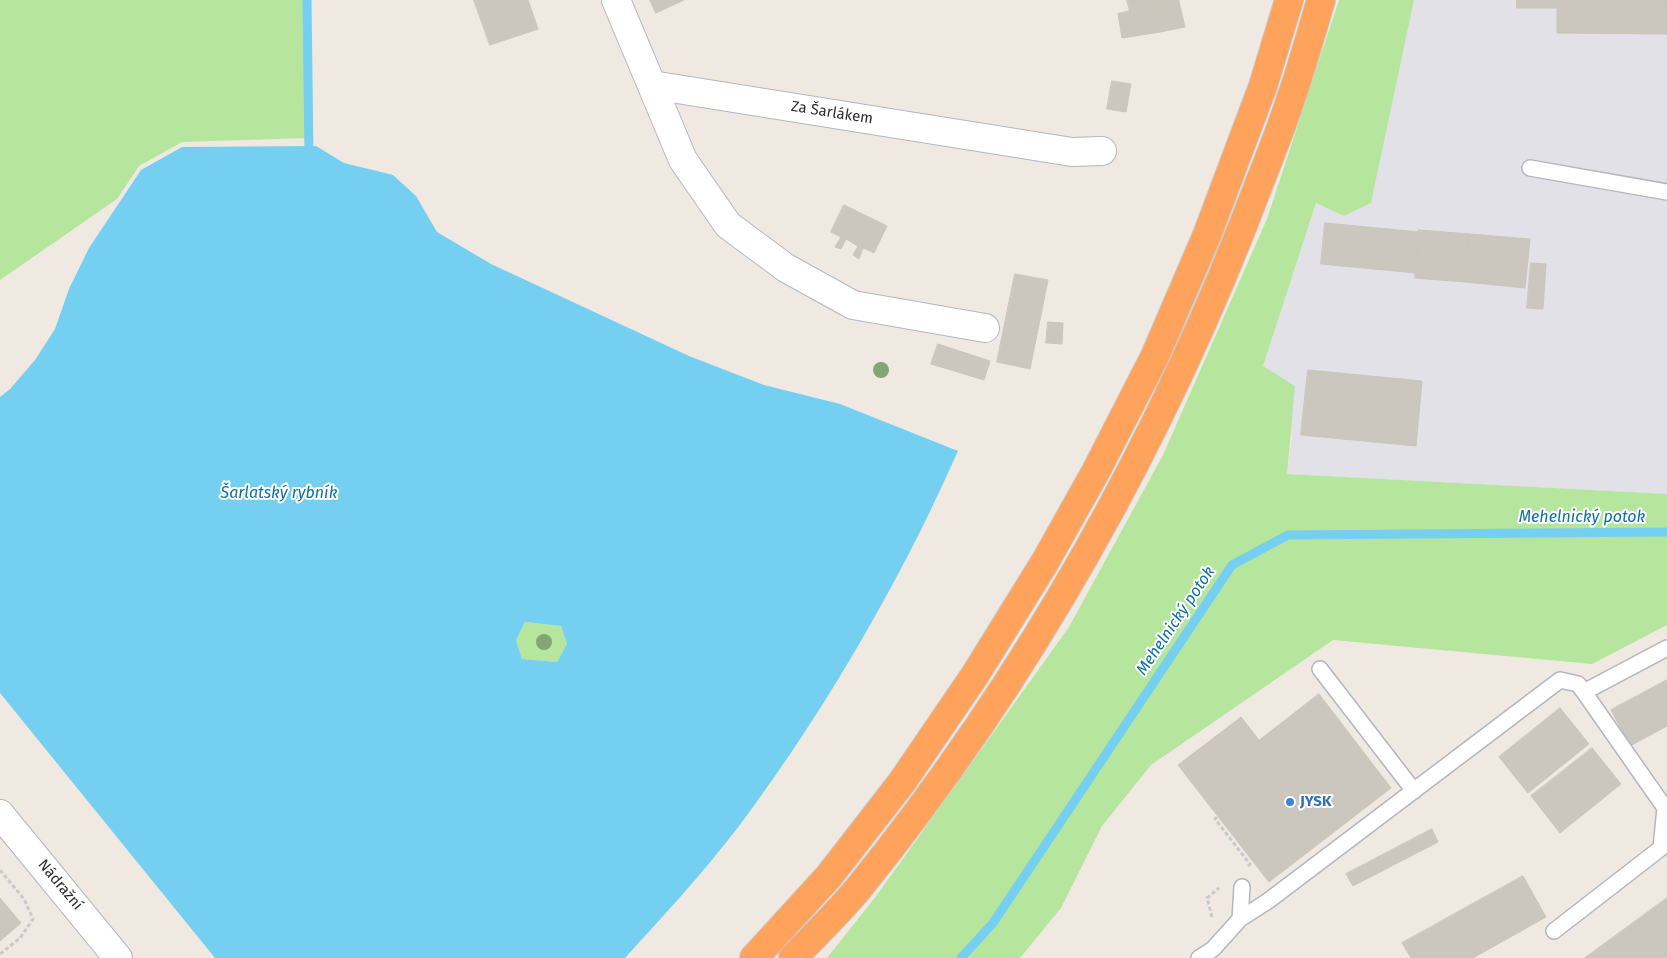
<!DOCTYPE html>
<html>
<head>
<meta charset="utf-8">
<style>
	body { margin:0 }
	canvas { display:block; background:#efe9e1 }
</style>
</head>
<body>
<canvas width="1667" height="958"></canvas>
<script>
const context = document.querySelector('canvas').getContext('2d');
context.lineJoin = 'round';
function fill(path, color) {
  context.fillStyle = color;
  context.fill(path, 'evenodd');
}
function strokePath(path, color, width, dash) {
  context.strokeStyle = color;
  context.lineWidth = width;
  context.lineCap = dash ? 'butt' : 'round';
  context.setLineDash(dash || []);
  context.stroke(path);
}
function label(font, color, halo, rows, align = 'center') {
  context.font = font + ' "Fira Sans",sans-serif';
  context.lineWidth = 4;
  context.setLineDash([]);
  context.textBaseline = 'middle';
  context.strokeStyle = halo;
  context.fillStyle = color;
  for (const [text, x, y, turn = 0] of rows) {
    context.save();
    context.translate(x, y);
    context.rotate((+turn || 0) * Math.PI / 180);
    context.textAlign = isNaN(turn) ? turn : align;
    if (halo) context.strokeText(text, 0, 0);
    context.fillText(text, 0, 0);
    context.restore();
  }
}
fill(new Path2D(`
	M1414,0h253v494l-380,-20 5,-39 -29,-69 53,-163 28,13 27,-13z`), '#e3e1e8');
fill(new Path2D(`
	M0,0h305l3,138 -126,4 -43,24 -22,33 -117,81z
	M1339,0h75l-43,203 -27,13 -28,-13 -53,163 32,20 -8,88 380,20v131l-75,39 -259,-24 -182,125 -49,61 -41,82 -41,50h-193l50,-63 192,-268 94,-172 104,-236z
	M525,622l36,4 6,18 -10,18 -35,-3 -6,-19z`), '#b6e59e');
fill(new Path2D(`
	M316,146l28,17 49,12 23,21 21,36 54,32 198,92 75,29 76,19 118,47c-12,26 -24,53 -37,79 -52,103 -113,204 -182,296 -35,46 -75,89 -114,132h-410l-215,-265v-296l10,-8 25,-29 20,-31 14,-40 20,-41 52,-78 41,-23zM525,622l36,4 6,18 -10,18 -35,-3 -6,-19z`), '#75cff0');
strokePath(new Path2D(`
	M307,0l2,157
	M961,958l32,-35 239,-358 56,-30 379,-3`), '#75cff0', 9);
const building = new Path2D(`
	M474,0h54l10,29 -48,16z
	M650,0h34l-28,13z
	M1127,0h13l2,9 -12,2z
	M1140,0h13l2,7 -13,2z
	M1153,0h13l1,5 -12,2z
	M1166,0h13v2l-12,3z
	M1517,0h150v34l-110,-1v-25h-40z
	M1179,2l6,25 -25,5 -5,-25z
	M1155,7l5,25 -25,4 -5,-25z
	M1130,11l5,25 -13,2 -4,-24z
	M1112,81l19,3 -5,28 -19,-3z
	M844,205l43,21 -13,27 -11,-5 -4,11 -6,-4 5,-9 -12,-7 -5,10 -6,-2 6,-10 -10,-5z
	M1325,223l94,9 -3,41 -95,-9z
	M1419,230l50,4 -4,48 -50,-4z
	M1469,234l61,5 -5,49 -60,-6z
	M1531,263l15,1 -3,45 -16,-1z
	M1015,274l33,6 -18,89 -33,-7z
	M1048,322l15,1 -1,21 -16,-1z
	M938,344l52,17 -6,19 -53,-16z
	M1308,370l114,11 -6,65 -115,-11z
	M1667,680v46l-37,20 -19,-36z
	M1319,694l72,94 -122,94 -91,-117 63,-48 18,23z
	M1560,708l29,36 -61,49 -29,-36z
	M1592,748l29,36 -61,49 -29,-37z
	M1432,829l6,13 -85,44 -7,-12z
	M1523,876l23,41 -73,41h-62l-9,-15z
	M0,898l21,25 -21,18z
	M1667,898v60h-82z`);
fill(building, '#cbc7bf');
strokePath(building, '#cbc5ba', 1);
const lane = new Path2D(`
	M1530,168l137,24
	M1320,669l94,122
	M1240,919l28,-18 292,-221 18,4 6,8 83,-44
	M1554,931l107,-83 4,-40 -81,-116
	M1199,958l14,-9 27,-30 2,-32`);
const street = new Path2D(`
	M616,0l67,160 45,65 58,43 67,37 132,23
	M652,85l420,67 30,-1
	M0,814l118,144`);
const highway = new Path2D(`
	M754,958l75,-82 73,-94 73,-107 70,-113 51,-91 59,-115 52,-121 56,-149 26,-86
	M793,958c22,-23 45,-45 65,-69 170,-210 306,-452 401,-705 11,-28 22,-55 31,-83 12,-34 21,-67 31,-101`);
strokePath(lane, '#b4b7c1', 18);
strokePath(street, '#b4b7c1', 30);
strokePath(highway, '#c9c9c9', 30);
strokePath(new Path2D(`
	M1217,817l-2,2 35,45 -2,2
	M0,870l24,29 9,20 -13,19 -20,16
	M1212,917l-5,-19 12,-10`), '#c9c9c9', 3, [4, 2.5]);
strokePath(lane, '#fff', 15);
strokePath(street, '#fff', 28);
strokePath(highway, '#ffa35c', 28);
context.fillStyle = '#84a574';
for (const [x, y] of [
	[881,370],
	[544,642]
]) {
  context.beginPath();
  context.arc(x, y, 8, 0, 2 * Math.PI);
  context.fill();
}
for (const [x, y, r, color] of [
	[1290,802,5,"#3f7fe0"]
]) {
  const dot = new Path2D();
  dot.arc(x, y, r, 0, 2 * Math.PI);
  context.fillStyle = color;
  context.fill(dot);
  strokePath(dot, '#fff', 2);
}
label('15px', '#2e2e2e', '#fff', [
	["Za Šarlákem",832,113,9],
	["Nádražní",60,885,50]
]);
label('bold 15px', '#366cbe', '#fff', [
	["JYSK",1300,802]
], 'left');
label('italic 16px', '#0d6fa3', '#fff', [
	["Šarlatský rybník",279,494],
	["Mehelnický potok",1582,518],
	["Mehelnický potok",1176,621,-56]
]);
</script>
</body>
</html>
